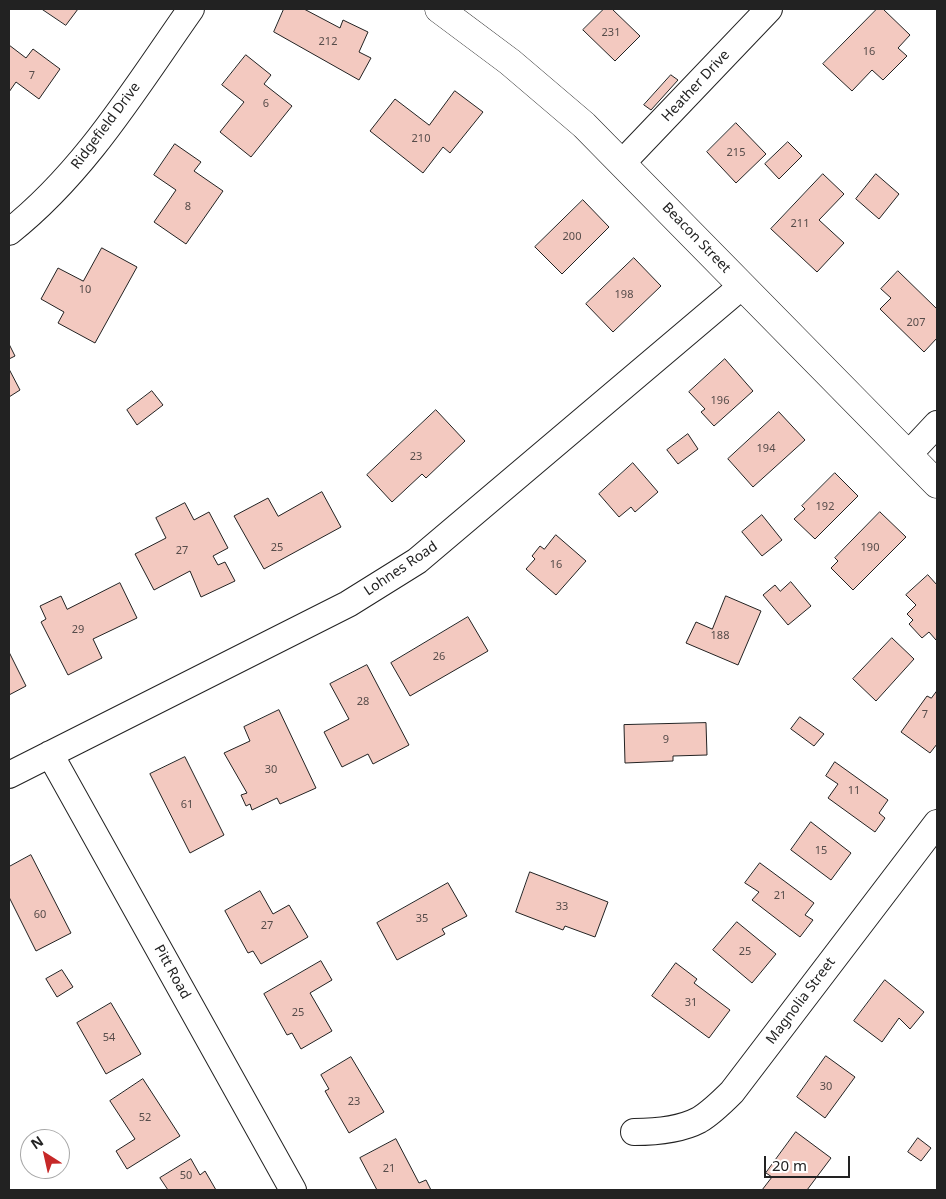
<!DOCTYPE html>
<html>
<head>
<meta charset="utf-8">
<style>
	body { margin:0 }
	#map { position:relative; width:946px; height:1199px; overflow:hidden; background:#fff; font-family:"Noto Sans",sans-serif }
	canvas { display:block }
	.frame { position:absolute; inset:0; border:10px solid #222; pointer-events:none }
	.north { position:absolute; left:20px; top:1129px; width:50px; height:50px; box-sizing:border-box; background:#fff; border:1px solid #a7a7a7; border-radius:50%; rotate:325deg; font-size:14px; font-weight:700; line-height:20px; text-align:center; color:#222 }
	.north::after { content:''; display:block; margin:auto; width:18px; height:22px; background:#c62828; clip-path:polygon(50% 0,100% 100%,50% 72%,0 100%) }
	.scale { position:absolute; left:764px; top:1156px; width:86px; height:22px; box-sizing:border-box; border:2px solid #222; border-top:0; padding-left:6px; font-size:15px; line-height:18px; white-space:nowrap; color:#222; -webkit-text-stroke:4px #fff; paint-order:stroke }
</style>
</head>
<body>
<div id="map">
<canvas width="946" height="1199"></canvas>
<div class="frame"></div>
<div class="north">N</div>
<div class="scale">20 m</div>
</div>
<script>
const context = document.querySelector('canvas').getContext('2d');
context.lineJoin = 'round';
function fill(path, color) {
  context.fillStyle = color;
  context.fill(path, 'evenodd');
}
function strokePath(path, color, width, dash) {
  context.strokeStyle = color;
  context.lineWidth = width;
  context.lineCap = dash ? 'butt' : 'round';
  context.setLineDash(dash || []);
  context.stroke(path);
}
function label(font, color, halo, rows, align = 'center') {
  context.font = font + ' "Noto Sans",sans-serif';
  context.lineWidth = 4;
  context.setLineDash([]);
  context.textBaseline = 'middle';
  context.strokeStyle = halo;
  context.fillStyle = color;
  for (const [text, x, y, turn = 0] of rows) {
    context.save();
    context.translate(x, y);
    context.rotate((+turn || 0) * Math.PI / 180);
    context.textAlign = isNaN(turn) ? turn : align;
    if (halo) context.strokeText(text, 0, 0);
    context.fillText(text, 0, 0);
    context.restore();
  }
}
const building = new Path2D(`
	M42,9h36l-12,16z
	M284,9h20l36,19 3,-8 25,12 -9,20 12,6 -12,22 -85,-48z
	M604,9h8l28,27 -25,25 -32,-31z
	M877,9h6l27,26 -12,13 9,8 -24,24 -11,-10 -20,21 -29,-27z
	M9,45l17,13 7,-9 27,20 -21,30 -23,-17 -7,10z
	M246,55l25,20 -7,9 28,22 -41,51 -31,-25 24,-30 -22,-17z
	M671,75l7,5 -27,30 -7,-5z
	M455,91l28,21 -33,41 -7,-6 -20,26 -53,-42 25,-32 34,26z
	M736,123l30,31 -30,29 -29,-31z
	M788,142l14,14 -23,23 -14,-15z
	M175,144l26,18 -7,9 29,20 -37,53 -32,-22 22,-32 -22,-15z
	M823,174l21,20 -25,26 25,23 -27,29 -46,-43z
	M876,174l23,20 -20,25 -23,-20z
	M583,200l26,27 -47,47 -27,-27z
	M102,248l35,19 -42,76 -37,-20 6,-11 -23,-13 17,-31 25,13z
	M634,258l27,28 -48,46 -27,-28z
	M898,271l39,38v29l-13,14 -44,-43 11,-11 -10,-9z
	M9,344l6,12 -6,3z
	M725,359l28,32 -39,35 -13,-14 4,-3 -16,-17z
	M9,369l11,21 -11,7z
	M152,391l11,14 -26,20 -10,-15z
	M436,410l29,31 -39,37 -4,-4 -30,28 -25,-27z
	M779,412l26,28 -52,47 -25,-28z
	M688,434l10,15 -20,15 -11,-14z
	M633,463l25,29 -23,20 -4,-5 -12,10 -20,-23z
	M835,473l23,23 -43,43 -21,-20 11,-10 -3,-3z
	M322,492l19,35 -77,42 -30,-53 34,-18 10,18z
	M185,503l9,17 15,-8 19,36 -15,8 5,9 7,-3 10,19 -34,16 -11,-26 -36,19 -19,-36 31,-16 -10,-20z
	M880,512l26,25 -53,53 -22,-22 7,-7 -3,-3z
	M762,515l20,25 -20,16 -20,-24z
	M556,535l30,26 -30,34 -30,-26 9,-10 -3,-3 8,-10 4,3z
	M928,575l9,10v53l-1,2 -7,-8 -7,6 -13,-14 4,-4 -6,-6 9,-9 -10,-10z
	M791,582l20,24 -23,19 -25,-30 12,-10 5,6z
	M120,583l17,35 -44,21 9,19 -34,17 -27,-53 5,-3 -6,-13 21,-10 6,13z
	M726,596l35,15 -23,54 -52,-22 10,-21 16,7z
	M468,617l20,34 -78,45 -19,-33z
	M892,638l22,21 -38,42 -23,-22z
	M9,652l17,34 -17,9z
	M367,665l42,80 -36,19 -5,-10 -26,13 -18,-35 25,-13 -19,-35z
	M937,691v53l-7,9 -29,-21 26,-36 4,2z
	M279,710l37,78 -36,16 -3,-6 -25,12 -2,-6 -4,2 -5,-11 6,-2 -23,-40 26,-12 -6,-14z
	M800,717l24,17 -10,12 -23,-17z
	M706,723l1,32 -34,1v5l-48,2 -1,-38z
	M185,757l39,78 -34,18 -40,-79z
	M835,762l53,38 -9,13 6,5 -10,14 -47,-34 10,-14 -12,-8z
	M811,822l40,31 -20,27 -40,-30z
	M31,855l40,78 -35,18 -27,-54v-30z
	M760,863l54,40 -9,12 8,5 -13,17 -48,-37 7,-8 -14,-9z
	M530,872l78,30 -13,35 -30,-11 -2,4 -47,-18z
	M448,883l19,33 -25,13 3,5 -48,26 -20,-37z
	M260,891l13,23 16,-9 19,32 -47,27 -8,-13 -5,2 -23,-42z
	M737,922l39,32 -24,29 -39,-33z
	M321,961l11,19 -22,13 22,38 -31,18 -9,-16 -5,2 -23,-41z
	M676,963l21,16 -3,4 36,27 -21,28 -57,-42z
	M62,970l11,17 -16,10 -11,-18z
	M885,980l39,32 -14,17 -11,-11 -17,24 -28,-21z
	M111,1003l30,51 -35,20 -29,-51z
	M826,1056l29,21 -30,41 -28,-21z
	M351,1057l33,55 -35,21 -24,-42 4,-2 -8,-14z
	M143,1079l37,57 -53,33 -11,-18 19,-12 -25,-38z
	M796,1132l35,26 -24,32h-45l10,-13 -6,-4z
	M918,1138l13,10 -10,13 -13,-9z
	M396,1139l23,44 7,-3 5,10h-54l-17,-32z
	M191,1159l9,16 5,-4 11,19h-48l-8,-12z`);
fill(building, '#f3c9c0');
strokePath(building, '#222', 1);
const minor = new Path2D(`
	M622,163l147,-154
	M9,232c76,-60 127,-145 182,-223
	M908,455l29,-31
	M50,754l243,436
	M9,775l339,-171 69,-43 325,-275
	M634,1132c22,0 46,-2 65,-12 12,-7 23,-18 33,-28l205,-269`);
const tertiary = new Path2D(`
	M439,9l71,53 74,63 353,359`);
strokePath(minor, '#222', 28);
strokePath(tertiary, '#222', 29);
strokePath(minor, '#fff', 26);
strokePath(tertiary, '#fff', 28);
label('11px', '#564c4a', null, [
	["231",611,33],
	["212",328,42],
	["16",869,52],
	["7",32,76],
	["6",266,104],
	["210",421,139],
	["215",736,153],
	["8",188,207],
	["211",800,224],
	["200",572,237],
	["10",85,290],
	["198",624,295],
	["207",916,323],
	["196",720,401],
	["194",766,449],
	["23",416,457],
	["192",825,507],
	["25",277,548],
	["190",870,548],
	["27",182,551],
	["16",556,565],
	["29",78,630],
	["188",720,636],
	["26",439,657],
	["28",363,702],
	["7",925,715],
	["9",666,740],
	["30",271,770],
	["11",854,791],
	["61",187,805],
	["15",821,851],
	["21",780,896],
	["33",562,907],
	["60",40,915],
	["35",422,919],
	["27",267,926],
	["25",745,952],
	["31",691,1003],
	["25",298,1013],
	["54",109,1038],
	["30",826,1087],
	["23",354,1102],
	["52",145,1118],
	["21",389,1169],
	["50",186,1176]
]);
label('14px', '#222', '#fff', [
	["Heather Drive",696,86,-47],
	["Ridgefield Drive",106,126,-53],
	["Beacon Street",696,238,46],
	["Lohnes Road",401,569,-34],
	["Pitt Road",172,972,61],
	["Magnolia Street",801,1001,-53]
]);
</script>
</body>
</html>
